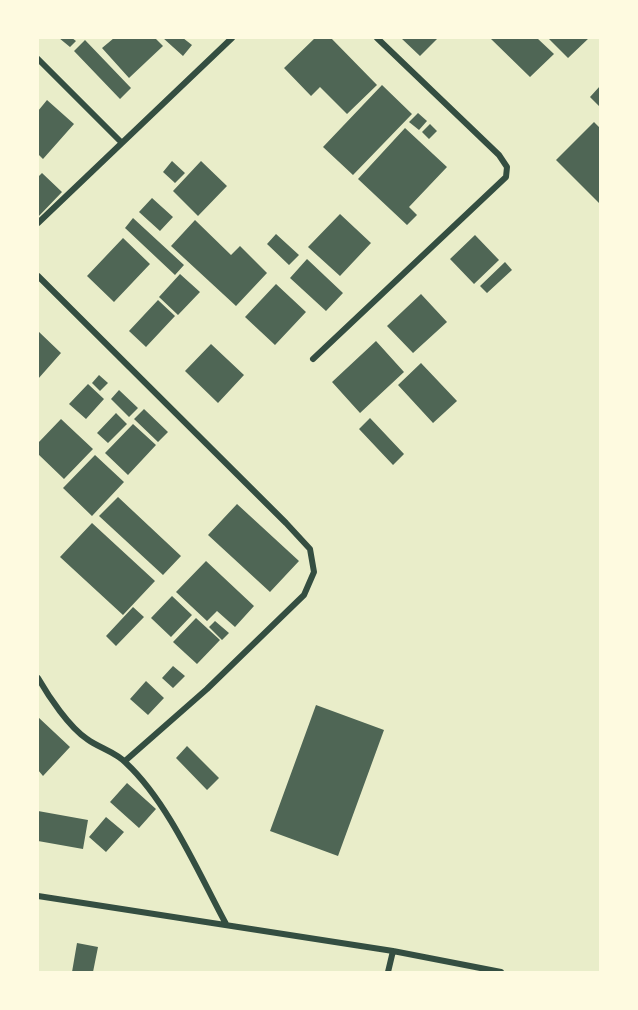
<!DOCTYPE html>
<html>
<head>
<meta charset="utf-8">
<style>
	body { margin:0 }
	#map { position:relative; width:638px; height:1010px; overflow:hidden; background:#e9edc9; font-family:"DM Sans",sans-serif }
	canvas { display:block }
	.frame { position:absolute; inset:0; border:39px solid #fefae0; pointer-events:none }
</style>
</head>
<body>
<div id="map">
<canvas width="638" height="1010"></canvas>
<div class="frame"></div>
</div>
<script>
const context = document.querySelector('canvas').getContext('2d');
context.lineJoin = 'round';
function fill(path, color) {
  context.fillStyle = color;
  context.fill(path, 'evenodd');
}
function strokePath(path, color, width, dash) {
  context.strokeStyle = color;
  context.lineWidth = width;
  context.lineCap = dash ? 'butt' : 'round';
  context.setLineDash(dash || []);
  context.stroke(path);
}
fill(new Path2D(`
	M59,38h13l4,3 -6,6z
	M114,38h41l8,8 -34,32 -27,-30z
	M163,38h20l9,7 -9,11z
	M315,38h16l46,47 -30,29 -27,-27 -9,9 -27,-28z
	M401,38h37l-18,18z
	M490,38h47l17,16 -24,23z
	M548,38h41l-21,20z
	M85,40l46,48 -11,11 -46,-48z
	M382,85l30,29 -59,61 -30,-28z
	M600,86v21l-10,-10z
	M47,100l27,24 -31,35 -5,-5v-43z
	M418,113l9,8 -8,9 -10,-8z
	M594,122l6,6v76l-44,-44z
	M430,124l7,7 -8,8 -7,-7z
	M405,128l42,39 -38,40 8,8 -10,10 -49,-46z
	M172,161l13,12 -10,10 -12,-11z
	M201,161l26,25 -29,30 -25,-25z
	M42,173l20,19 -24,25v-40z
	M152,198l21,19 -13,14 -21,-19z
	M340,214l31,29 -31,33 -32,-29z
	M133,218l51,47 -9,10 -50,-47z
	M195,220l36,35 9,-9 27,27 -31,33 -65,-60z
	M276,234l23,21 -10,10 -22,-21z
	M475,235l24,25 -25,24 -24,-25z
	M123,238l27,26 -36,38 -27,-26z
	M307,259l36,34 -17,18 -36,-33z
	M505,262l7,8 -25,23 -7,-7z
	M180,274l20,18 -22,23 -19,-18z
	M276,284l30,28 -31,33 -30,-28z
	M421,294l26,28 -34,31 -26,-27z
	M158,300l17,16 -29,31 -17,-16z
	M38,331l23,22 -23,26z
	M376,341l28,31 -44,41 -28,-31z
	M211,344l33,31 -26,28 -33,-32z
	M421,363l36,38 -24,22 -35,-38z
	M99,375l9,8 -8,8 -8,-8z
	M88,384l16,15 -18,20 -17,-15z
	M119,390l19,18 -9,9 -18,-18z
	M144,409l24,23 -10,10 -24,-23z
	M116,413l11,11 -19,19 -11,-10z
	M370,418l34,36 -11,11 -34,-36z
	M61,419l32,30 -29,30 -26,-25v-11z
	M133,424l23,21 -28,30 -23,-22z
	M95,455l29,27 -32,34 -29,-28z
	M118,497l63,59 -18,19 -64,-59z
	M237,504l62,57 -29,31 -62,-57z
	M92,523l63,58 -32,34 -63,-58z
	M206,561l48,45 -19,21 -18,-16 -10,10 -31,-29z
	M172,596l20,19 -21,22 -20,-19z
	M133,607l11,10 -28,29 -10,-10z
	M196,618l24,22 -23,24 -24,-22z
	M215,621l14,12 -7,7 -13,-13z
	M173,666l12,10 -12,12 -11,-10z
	M146,681l18,17 -16,17 -18,-16z
	M316,705l68,25 -46,126 -68,-25z
	M38,717l32,30 -27,29 -5,-6z
	M187,746l32,32 -12,12 -31,-32z
	M127,783l29,26 -17,19 -29,-26z
	M38,811l50,9 -5,29 -45,-8z
	M106,817l18,15 -18,20 -17,-15z
	M77,943l21,4 -5,25h-21z`), '#4f6655');
strokePath(new Path2D(`
	M38,59l83,83
	M38,223l194,-185
	M38,276l248,247 24,26 4,23 -10,23 -97,94 -82,72
	M313,359l193,-182 1,-10 -8,-12 -122,-117
	M38,678c11,19 31,49 49,61 12,9 29,13 39,24 42,39 72,109 100,161
	M38,896l355,55 108,21
	M388,972l5,-21`), '#344e41', 6);
</script>
</body>
</html>
